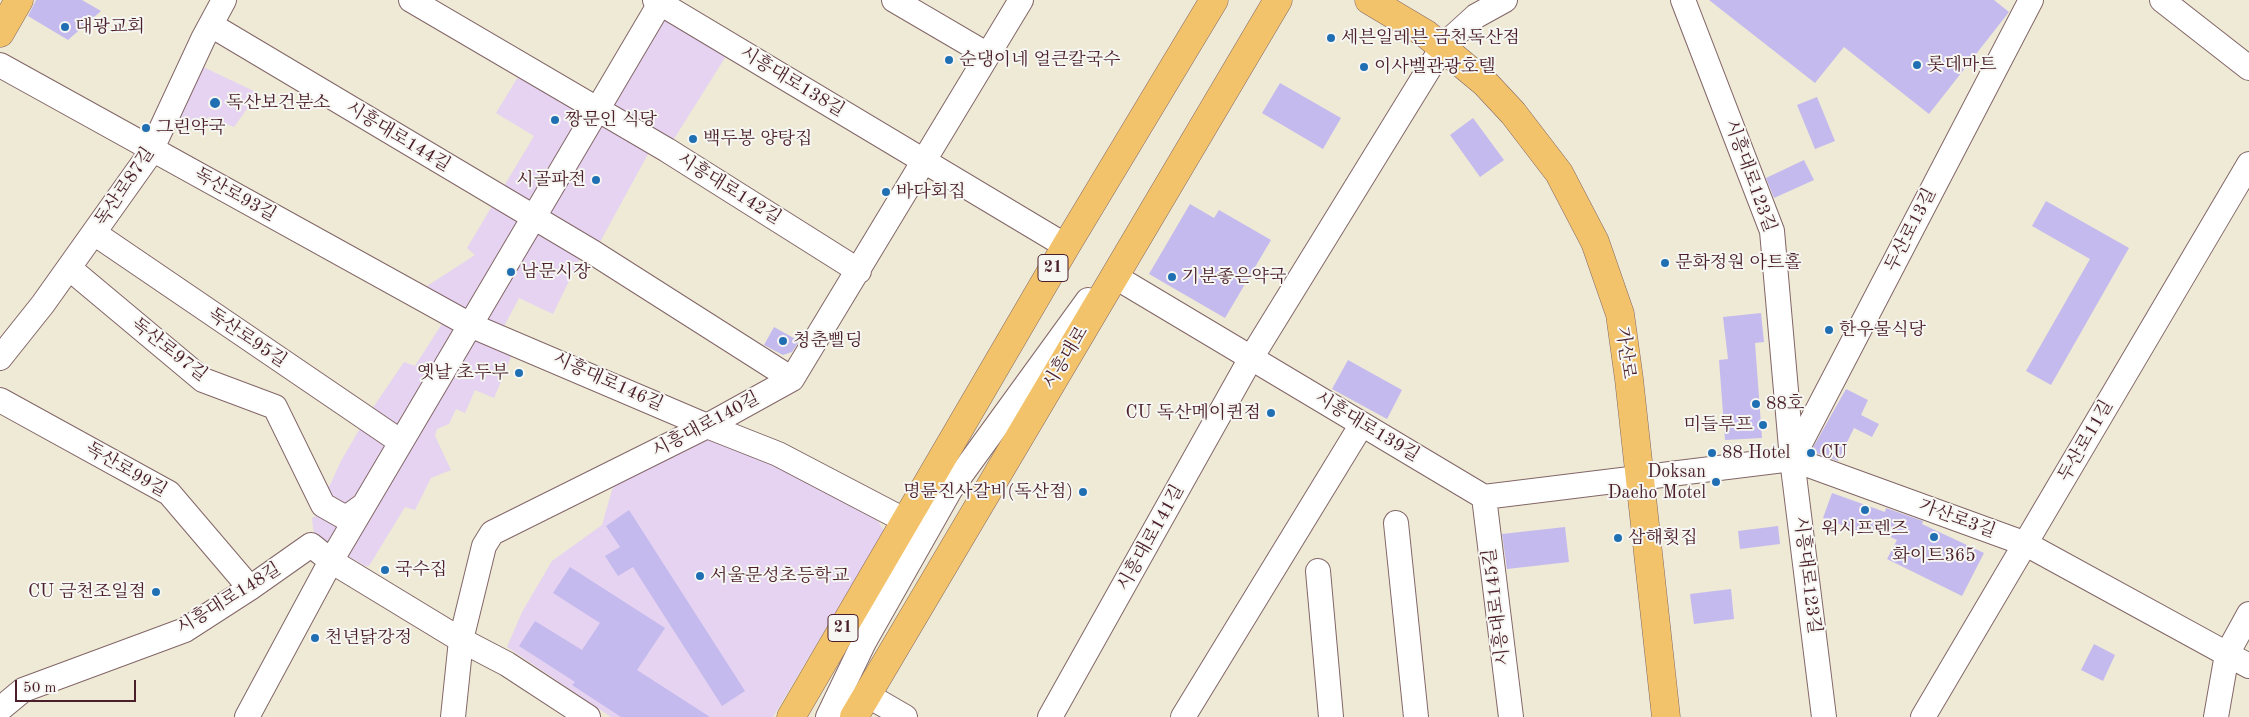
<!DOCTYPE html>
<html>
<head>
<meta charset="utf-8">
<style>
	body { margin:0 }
	#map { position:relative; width:2249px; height:717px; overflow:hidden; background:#eeead6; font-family:"Old Standard TT",serif }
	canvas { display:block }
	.scale { position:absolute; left:15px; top:680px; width:121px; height:22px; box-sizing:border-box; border:2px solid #4a1f2b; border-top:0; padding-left:6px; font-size:15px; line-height:18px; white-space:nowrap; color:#4a1f2b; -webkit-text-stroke:4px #f6f6f2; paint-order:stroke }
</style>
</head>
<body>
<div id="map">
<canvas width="2249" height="717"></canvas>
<div class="scale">50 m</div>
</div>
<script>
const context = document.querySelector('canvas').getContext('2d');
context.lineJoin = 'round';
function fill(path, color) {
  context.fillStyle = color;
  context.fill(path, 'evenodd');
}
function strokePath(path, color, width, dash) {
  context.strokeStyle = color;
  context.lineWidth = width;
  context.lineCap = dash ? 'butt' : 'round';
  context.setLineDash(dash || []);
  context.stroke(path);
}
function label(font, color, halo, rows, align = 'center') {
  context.font = font + ' "Old Standard TT","Noto Serif KR",serif';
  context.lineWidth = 4;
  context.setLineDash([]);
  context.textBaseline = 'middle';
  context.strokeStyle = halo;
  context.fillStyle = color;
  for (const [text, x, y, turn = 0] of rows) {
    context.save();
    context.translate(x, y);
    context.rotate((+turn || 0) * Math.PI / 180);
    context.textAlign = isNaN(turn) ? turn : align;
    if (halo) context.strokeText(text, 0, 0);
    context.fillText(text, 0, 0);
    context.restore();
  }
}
fill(new Path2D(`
	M651,3l77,50 -61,97 -13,-7 -60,110 -9,-5 -32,66 -34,-16 -20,38 18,7 -23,55 -19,-8 -10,23 -9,-4 -7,15 -12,5 -2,7 16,34 -20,8 -16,32 -10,-3 -36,59h-4l-51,-30 -2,-18 18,-9 -12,-16 12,-8 11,-24 25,-43 38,-56 11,4 37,-58 -31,-18 54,-35 -8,-7 67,-112 -38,-23 28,-46 71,29z
	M197,64l61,29 -24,34 -26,-10 -7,11 -27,-16z
	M707,434l11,2 160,85 6,10 -111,186h-162l-104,-70 15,-35 30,-51 50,-36 10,-35 8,-11z`), '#e5d3f1');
fill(new Path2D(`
	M36,0h46l19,11 -33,29 -40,-24z
	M1709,0h285l15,12 -80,102 -85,-67 -29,36z
	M1280,83l61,35 -18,31 -61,-36z
	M1817,97l18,44 -20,8 -18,-44z
	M1473,118l31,42 -24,17 -30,-42z
	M1804,160l10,20 -40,18 -8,-20z
	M2046,201l83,47 -78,137 -25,-14 64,-112 -58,-33z
	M1190,204l24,14 5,-8 52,30 -46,78 -76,-44z
	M1761,313l3,29 -9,1 7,95 -37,2 -6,-80 9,-1 -5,-42z
	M774,327l25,14 -7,11 -9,3 -19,-10z
	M1348,360l54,30 -15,29 -55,-30z
	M1846,389l22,11 -7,15 18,9 -7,13 -18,-9 -16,33 -27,-10z
	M1832,493l53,19 1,-4 37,13 -1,3 62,29 -22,43 -75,-37 10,-19 -27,-12 -2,7 -45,-17z
	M629,510l116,181 -23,15 -89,-139 -15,9 -13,-20 15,-9 -14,-21z
	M1778,526l2,18 -40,5 -2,-18z
	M1565,527l4,35 -62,7 -5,-35z
	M570,567l95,61 -28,42 73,47h-89l-49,-32 3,-3 -56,-36 16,-25 47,29 18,-27 -47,-30z
	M1731,589l3,30 -40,5 -4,-30z
	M2094,644l21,11 -12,26 -22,-11z`), '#c5baee');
const minor = new Path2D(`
	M411,0l256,150 192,121
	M655,0l411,246
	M894,0l94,55
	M1683,0l89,231 20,228 32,258
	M2162,0l87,68
	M211,25l383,228 198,126
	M0,65l470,260 237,101 71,28 128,67
	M94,233l307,209
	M69,268l134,112 72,27 48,98 23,13 18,-13
	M1114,276l370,221 308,-38 234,85 223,122
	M0,358l43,-54 106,-149 54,-116 21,-39
	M0,400l169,93 81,95
	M1792,459l239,-459
	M1484,497l27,220
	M1396,523l20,194
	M1318,571l13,146
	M867,695l38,22
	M0,709l23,-19 162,-60 65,-42 61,-43 20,16 130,79 46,24 81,53
	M247,717l84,-156 331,-561
	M453,717l8,-77 23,-94 8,-13 215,-107 85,-47 229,-379
	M828,717l36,-75 86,-152 138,-190
	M1050,717l201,-359 192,-312 33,-30 29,-16
	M1183,717l179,-293
	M1923,717l326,-553
	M2216,717l11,-63 22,-40`);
const major = new Path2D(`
	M1369,0l57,34 59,49 28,30 46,60 36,69 25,72 9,65 37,338
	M0,33l19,-33
	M791,717l275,-471 148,-246
	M854,717l424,-717`);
strokePath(minor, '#836667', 26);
strokePath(major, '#836667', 29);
strokePath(minor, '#fff', 24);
strokePath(major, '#f2c36a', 28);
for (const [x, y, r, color] of [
	[65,27,5,"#1f6fb2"],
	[1331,38,5,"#1f6fb2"],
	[949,60,5,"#1f6fb2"],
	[1917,65,5,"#1f6fb2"],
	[1364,67,5,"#1f6fb2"],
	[215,103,6,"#1f6fb2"],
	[555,120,5,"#1f6fb2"],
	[146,128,5,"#1f6fb2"],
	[693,139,5,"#1f6fb2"],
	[596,180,5,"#1f6fb2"],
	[886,192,5,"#1f6fb2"],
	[1665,263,5,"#1f6fb2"],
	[511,272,5,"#1f6fb2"],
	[1172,277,5,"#1f6fb2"],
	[1829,330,5,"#1f6fb2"],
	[783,341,5,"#1f6fb2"],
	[519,373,5,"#1f6fb2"],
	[1756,404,5,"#1f6fb2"],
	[1271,413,5,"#1f6fb2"],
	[1763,425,5,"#1f6fb2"],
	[1712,453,5,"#1f6fb2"],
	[1811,453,5,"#1f6fb2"],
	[1716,482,5,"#1f6fb2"],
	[1083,492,5,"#1f6fb2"],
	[1865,510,5,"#1f6fb2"],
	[1934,537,5,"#1f6fb2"],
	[1618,538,5,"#1f6fb2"],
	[385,570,5,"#1f6fb2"],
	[700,576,5,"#1f6fb2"],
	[156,592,5,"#1f6fb2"],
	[315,638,5,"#1f6fb2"]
]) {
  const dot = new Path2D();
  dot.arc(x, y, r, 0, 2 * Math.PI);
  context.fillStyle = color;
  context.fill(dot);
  strokePath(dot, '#f6f6f2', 2);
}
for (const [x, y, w] of [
	[1053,268,30],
	[843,628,30]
]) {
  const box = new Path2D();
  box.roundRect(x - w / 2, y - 13.5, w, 27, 4);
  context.fillStyle = '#f6f6f2';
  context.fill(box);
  strokePath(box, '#4a1f2b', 1);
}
label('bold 16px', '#4a1f2b', null, [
	["21",1053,268],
	["21",843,628]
]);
label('18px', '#4a1f2b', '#f6f6f2', [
	["대광교회",75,27],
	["세븐일레븐 금천독산점",1341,38],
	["순댕이네 얼큰칼국수",959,60],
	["롯데마트",1927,65],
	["이사벨관광호텔",1374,67],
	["독산보건분소",226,103],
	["짱문인 식당",565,120],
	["그린약국",156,128],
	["백두봉 양탕집",703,139],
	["시골파전",586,180,"right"],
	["바다회집",896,192],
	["문화정원 아트홀",1675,263],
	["남문시장",521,272],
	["기분좋은약국",1182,277],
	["한우물식당",1839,330],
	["청춘삘딩",793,341],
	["옛날 초두부",509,373,"right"],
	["88호",1766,404],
	["CU 독산메이퀸점",1261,413,"right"],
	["미들루프",1753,425,"right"],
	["88 Hotel",1722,453],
	["CU",1821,453],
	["Doksan",1706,472,"right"],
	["Daeho Motel",1706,493,"right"],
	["명륜진사갈비(독산점)",1073,492,"right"],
	["워시프렌즈",1865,529,"center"],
	["삼해횟집",1628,538],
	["화이트365",1934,556,"center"],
	["국수집",395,570],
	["서울문성초등학교",710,576],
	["CU 금천조일점",146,592,"right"],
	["천년닭강정",325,638]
], 'left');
label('18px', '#4a1f2b', '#f6f6f2', [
	["시흥대로138길",792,82,31],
	["시흥대로144길",398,137,31],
	["시흥대로123길",1750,176,70],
	["독산로87길",125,187,-56],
	["시흥대로142길",729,189,32],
	["독산로93길",235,195,29],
	["두산로13길",1911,230,-63],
	["독산로95길",247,338,34],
	["독산로97길",169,350,38],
	["가산로",1625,353,82],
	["시흥대로",1066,358,-59],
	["시흥대로146길",608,382,24],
	["시흥대로140길",706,425,-28],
	["시흥대로139길",1367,427,31],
	["두산로11길",2086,441,-60],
	["독산로99길",126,470,30],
	["가산로3길",1957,519,20],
	["시흥대로141길",1151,538,-61],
	["시흥대로123길",1807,575,83],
	["시흥대로148길",229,599,-32],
	["시흥대로145길",1497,607,-97]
]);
</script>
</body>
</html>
